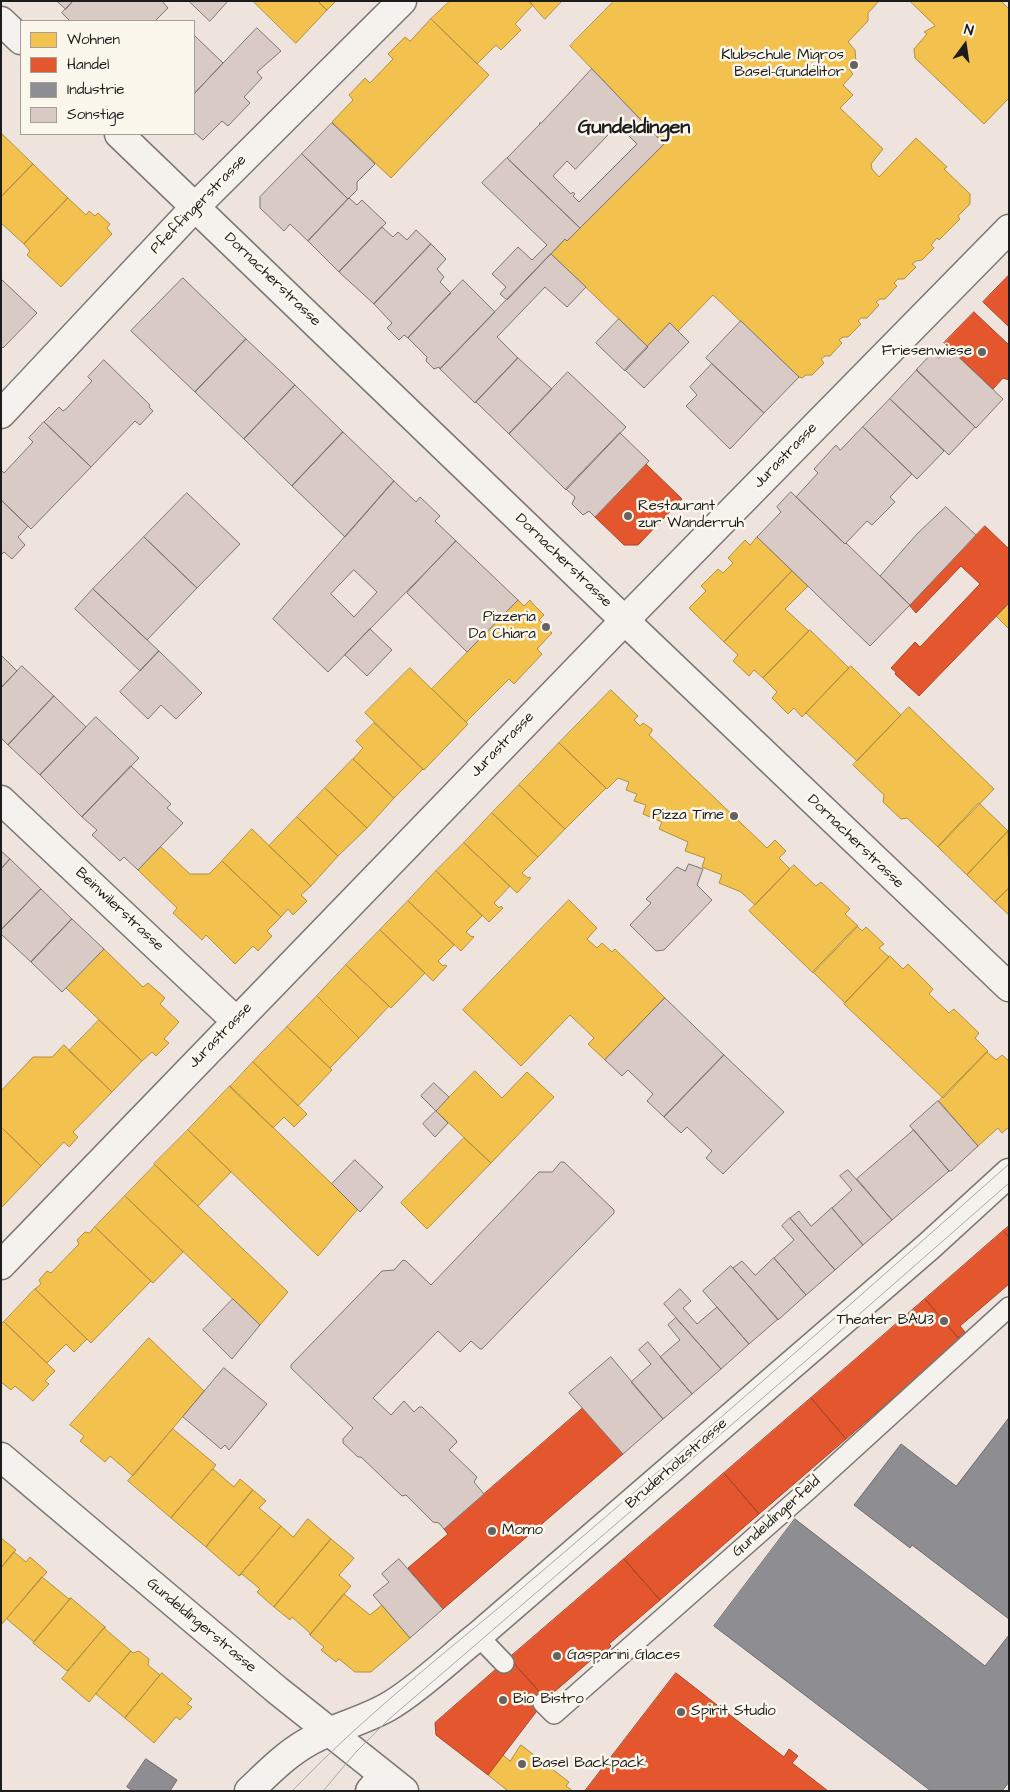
<!DOCTYPE html>
<html>
<head>
<meta charset="utf-8">
<style>
	body { margin:0 }
	#map { position:relative; width:1010px; height:1792px; overflow:hidden; background:#eee3dd; font-family:"Architects Daughter",sans-serif }
	canvas { display:block }
	.frame { position:absolute; inset:0; border:2px solid #1c1c1c; pointer-events:none }
	.legend { position:absolute; left:20px; top:20px; width:175px; height:115px; box-sizing:border-box; background:#fbf7ec; border:1px solid #a29f99; margin:0; padding:6px 9px; list-style:none; font-size:15px; color:#1c1c1c }
	.legend li { display:flex; align-items:center; gap:10px; height:25px }
	.legend b { width:25px; border:1px solid #a29f99 }
	.north { position:absolute; left:940px; top:20px; width:50px; height:50px; -webkit-text-stroke:4px #fbf7ec; paint-order:stroke; rotate:14deg; font-size:14px; font-weight:700; line-height:20px; text-align:center; color:#1c1c1c }
	.north::after { content:''; display:block; margin:auto; width:18px; height:22px; background:#1c1c1c; clip-path:polygon(50% 0,100% 100%,50% 72%,0 100%) }
</style>
</head>
<body>
<div id="map">
<canvas width="1010" height="1792"></canvas>
<div class="frame"></div>
<ul class="legend">
<li><b style="height:14px;background:#f2c14e"></b>Wohnen</li>
<li><b style="height:14px;background:#e4572e"></b>Handel</li>
<li><b style="height:14px;background:#8d8d92"></b>Industrie</li>
<li><b style="height:14px;background:#dacac6"></b>Sonstige</li>
</ul>
<div class="north">N</div>
</div>
<script>
const context = document.querySelector('canvas').getContext('2d');
context.lineJoin = 'round';
function fill(path, color) {
  context.fillStyle = color;
  context.fill(path, 'evenodd');
}
function strokePath(path, color, width, dash) {
  context.strokeStyle = color;
  context.lineWidth = width;
  context.lineCap = dash ? 'butt' : 'round';
  context.setLineDash(dash || []);
  context.stroke(path);
}
function label(font, color, halo, rows, align = 'center') {
  context.font = font + ' "Architects Daughter",sans-serif';
  context.lineWidth = 5;
  context.setLineDash([]);
  context.textBaseline = 'middle';
  context.strokeStyle = halo;
  context.fillStyle = color;
  for (const [text, x, y, turn = 0] of rows) {
    context.save();
    context.translate(x, y);
    context.rotate((+turn || 0) * Math.PI / 180);
    context.textAlign = isNaN(turn) ? turn : align;
    if (halo) context.strokeText(text, 0, 0);
    context.fillText(text, 0, 0);
    context.restore();
  }
}
const homes = new Path2D(`
	M253,1h65l9,9 -31,33z
	M318,1h18l-9,9z
	M450,1h79l4,4 -18,19 6,6 -20,20 -5,-5 -19,19 -46,-45z
	M529,1h33l-17,18z
	M614,1h265l-11,12v8l-20,21 7,8 1,12 -7,7 4,5 -10,11 10,10 -13,13 43,41 -12,15 1,5 7,8 37,-39 31,29 -3,2 26,25v10l-12,12 2,3 -21,21 -2,-2 -6,7 3,3 -12,12 -6,1 -4,3 4,3 -12,12h-6l-4,4 3,3 -12,13h-5l-4,3 3,3 -12,13h-6l-3,3 3,3 -13,13h-5l-4,3 3,3 -12,13h-5l-4,3 3,4 -12,12h-6l-4,3 -3,-1 -86,-82 -35,36 -8,-8 -22,24 -97,-93 14,-15 2,2 97,-97 -94,-98z
	M910,1h91l8,8v89l-25,26 -69,-66 -1,-9 13,-15 -3,-2 11,-6z
	M431,19l58,56 -98,103 -59,-56 21,-22 -4,-5 16,-17 5,5 23,-24 -5,-5 17,-17 5,4z
	M1,133l32,31 -32,33z
	M33,164l35,34 -44,46 -23,-21v-26z
	M68,198l18,17 3,-4 6,5 3,-3 12,11 -3,4 5,6 -51,53 -34,-32 3,-4 -6,-7z
	M757,537l35,34 -68,71 -35,-34 17,-17 -5,-5 17,-17 5,4 10,-10 -5,-5 17,-18 5,5z
	M792,571l16,15 -23,23 24,22 -46,47 -9,-8 -5,6 -16,-15 5,-6 -14,-13z
	M518,600l6,6 6,-6 4,5 10,10 -5,5 13,13 -15,16 5,5 -28,30 -5,-5 -43,43 -34,-33z
	M1009,603v26l-13,-13z
	M810,630l39,38 -47,49 -8,-9 -6,6 -16,-16 5,-6 -14,-14z
	M851,666l50,49 -44,46 -51,-48z
	M410,668l58,56 -44,46 -59,-57z
	M611,690l27,26 -4,4 6,6 3,-3 9,6v2l-3,4 118,113 8,-8 11,11 -7,7 11,11 -35,36 -14,-13 -22,-9 3,-8 -20,-8 3,-9 -20,-7 3,-9 -29,-13 3,-7 -19,-8 3,-9 -12,-4 3,-7 -11,-4 3,-8 -11,-4 -11,11 -48,-46z
	M909,707l85,82 -56,58 -31,-29 -6,1 -18,-17 1,-7 -31,-30z
	M374,723l49,46 -29,29 -41,-39 10,-11 -7,-7z
	M559,743l47,45 -41,41 -46,-44z
	M353,759l41,39 -27,30 -42,-40z
	M519,785l46,44 -27,28 -46,-44z
	M325,788l42,40 -29,28 -41,-39z
	M979,803l29,28 -41,44 -29,-28z
	M492,813l46,44 -16,16 6,5 1,-1 2,1 -14,15 -53,-50z
	M297,817l41,39 -27,30 -42,-40z
	M252,829l59,57 -10,9 6,6 -14,14 -5,-6 -7,8 -59,-56z
	M1008,831l1,57 -14,14 -28,-27z
	M464,843l46,43 -16,17 5,5 2,-2 2,2 -14,14 -53,-51z
	M161,847l29,27h19l13,-13 59,56 -14,14 5,5 -14,15 -5,-5 -18,18 -29,-29 -4,5 -29,-27 4,-5 -39,-38z
	M794,865l22,21 5,-4 29,27 -5,5 13,12 -45,47 -64,-62z
	M436,871l46,45 -16,16 6,5 1,-1 1,1 -13,14 -53,-50z
	M1009,888v27l-14,-13z
	M569,900l28,28 -10,11 10,9 5,-5 10,9 3,-3 50,49 -60,62 -17,-16 6,-6 -24,-23 -49,51 -58,-56z
	M408,901l46,44 -16,16 5,5 2,-1 2,1 -14,15 -53,-51z
	M857,926l5,5 4,-4 18,17 -5,4 10,9 -44,46 -32,-31z
	M380,930l45,43 -34,35 -45,-43z
	M104,949l39,38 5,-4 17,15 -5,6 19,18 -15,17 5,4 -13,13 -4,-4 -10,9 -76,-73z
	M890,956l13,13 5,-5 25,25 -4,5 20,19 5,-4 25,24 -4,5 13,13 -45,47 -99,-94z
	M346,965l43,41 -30,32 -42,-42z
	M317,996l42,42 -29,30 -43,-41z
	M99,1020l43,41 -30,31 -43,-41z
	M287,1027l45,43 -34,36 -45,-44z
	M64,1045l48,47 -39,40 5,5 -9,10 -5,-5 -23,24 -40,-39v-36l32,-34h19z
	M987,1052l9,8 6,-5 7,6v66l-7,6 -4,-5 -20,18 -39,-45z
	M253,1062l54,52 -13,13 -10,-10 -11,11 -43,-41z
	M475,1071l27,27 25,-26 27,25 -63,66 -55,-52z
	M230,1086l128,123 -40,47 -130,-126z
	M1,1127l40,39 -40,42z
	M188,1130l43,42 -33,34 -44,-42z
	M464,1138l27,25 -64,66 -26,-26z
	M155,1165l133,127 -28,33 -135,-129z
	M125,1196l58,56 -30,31 -58,-56z
	M95,1227l56,54 -60,62 -56,-54 6,-5 -2,-4 8,-9 4,2 28,-29 -2,-4 8,-8 4,1z
	M35,1289l52,50 -13,13 -8,-8 -19,19 -43,-41z
	M4,1322l51,49 -10,10 4,3 -16,17 -18,-15 -4,4 -10,-8v-58z
	M149,1338l55,53 -71,85 -23,-20 -5,6 -25,-21 4,-5 -14,-11z
	M173,1429l43,36 -45,53 -43,-37z
	M213,1469l21,18 6,-8 13,11 -47,57 -35,-29z
	M253,1490l13,11 -7,7 22,18 -42,50 -33,-29z
	M308,1519l23,20 -57,68 -17,-15 3,-3 -18,-15 -3,2 42,-50 12,11z
	M1,1538l15,12 -15,18z
	M331,1539l23,19 -15,17 12,11 -41,49v-2l-18,-16 -2,3 -16,-13z
	M14,1552l12,10 4,-5 17,15 -46,53v-57z
	M42,1577l27,22 2,-1 -37,44 -27,-23z
	M344,1594l26,21 12,-10 28,33 -39,34h-16l-16,-13 -3,3 -15,-12 3,-3 -14,-12z
	M71,1598l34,29 -38,44 -34,-28z
	M105,1627v2l26,22 -42,51 -27,-23z
	M131,1651l2,2 6,-2 10,8 -1,6 12,10 -35,43 -29,-24z
	M162,1673l30,26 -5,5 5,3 -12,13 -4,-3 -22,26 -29,-25z
	M521,1745l48,37 -3,4 7,5h-65l-20,-16 15,-20 7,6z`);
fill(homes, '#f2c14e');
strokePath(homes, '#b2903f', 1);
const shops = new Path2D(`
	M1009,275v52l-26,-25z
	M974,312l35,33v35l-6,-2 -10,11 -49,-46z
	M646,464l36,35 -44,46h-14l-29,-28z
	M985,526l24,23v54l-90,93 -24,-22 1,-2 -5,-4 24,-26 5,5 60,-63 -19,-18 -45,47 -7,-8z
	M1009,1226v11l-6,-6z
	M1003,1231l6,6v47l-49,42 5,6 -6,5 1,3 -35,-41z
	M925,1299l35,41 -114,99 -35,-41z
	M811,1398l35,41 -87,75 -35,-41z
	M583,1408l40,46 -180,155 -35,-41 40,-34 -4,-5z
	M724,1473l35,41 -99,86 -36,-41z
	M624,1559l36,41 -51,44 2,2 -10,11 -3,-3 -52,45 -37,-41z
	M509,1658l37,41 -58,76 -52,-40 -1,-12z
	M676,1673l108,84 5,-8 9,7 -6,7 36,28h-243z`);
fill(shops, '#e4572e');
strokePath(shops, '#a84529', 1);
const industry = new Path2D(`
	M1009,1418v201l-97,-74 -2,3 -56,-43 47,-61 55,42z
	M795,1519l190,147 24,-31v147l-7,9h-71l-217,-165z
	M146,1759l31,21 -7,11h-37l-6,-4z`);
fill(industry, '#8d8d92');
strokePath(industry, '#6b6b6f', 1);
const building = new Path2D(`
	M57,1h16l-7,8z
	M73,1h89l6,7 -13,13h-85l-8,-8z
	M189,1h39l-18,20z
	M257,28l24,23 -24,21 5,6 -18,19 6,6 -22,23 -6,-5 -19,19 -9,-8v-38z
	M195,36l28,27 -29,31v-57z
	M592,69l72,75 -84,84 -73,-70 33,-34 -1,-1h2zM618,125l19,19 -58,58 -6,-6 2,-2 -2,-2 -2,2 -18,-18 14,-15 8,8z
	M332,123l43,41 -18,18v8l-9,9 -46,-45z
	M302,154l46,45 -40,42 -18,-17 -6,7 -24,-23v-11z
	M507,158l73,70 -13,13 -2,-2 -58,61 -7,-6 6,-7 -14,-13 26,-27 14,13 15,-15 -65,-62z
	M349,198l8,7 5,-5 24,23 -47,49 -31,-31z
	M382,227l11,10 5,-5 9,8 9,-10 15,14 -57,60 -35,-32z
	M431,244l15,15 -9,10 7,8 -4,5 11,11 -43,45 -4,-3 -5,5 -12,-12 5,-5 -18,-19z
	M551,254l35,33 -19,20 -22,-20 -48,50 21,21 -43,45 -35,-34z
	M183,278l63,61 -51,53 -64,-61z
	M1,279l36,34 -34,35 -2,-2z
	M463,280l32,32 -55,57 -1,-2 -5,2 -8,-8 1,-4 -19,-19z
	M619,319l29,28 -23,24 -29,-28z
	M741,321l58,56 -35,36 -58,-55z
	M670,323l19,19 -45,46 -19,-18z
	M246,339l49,46 -51,54 -49,-47z
	M949,348l54,51 -27,29 -60,-58 17,-18 5,6z
	M518,358l34,31 -43,45 -33,-32z
	M104,360l46,45 -1,2 4,4 -13,14 -5,-4 -44,46 -47,-45 15,-15 4,4 3,-2 26,-28 -4,-4z
	M712,364l52,49 -34,36 -44,-43 11,-11 -7,-8z
	M917,370l58,57 -26,28 -59,-56z
	M568,372l58,55 -60,63 -57,-56z
	M295,385l48,47 -51,54 -48,-47z
	M890,399l54,52 -27,28 -54,-52z
	M44,422l47,45 -60,62 -30,-29v-30l3,3 29,-31 -4,-4z
	M863,427l49,47 -22,23 5,5 -23,23 -5,-4 -22,23 -49,-47 22,-24 -4,-4 22,-24 4,5z
	M343,432l51,49 -49,56 -53,-51z
	M620,433l29,28 -54,56 -6,-6 -6,4 -11,-11 3,-7 -9,-8z
	M394,481l22,21 4,-5 20,19 -5,5 21,20 -128,131 -55,-53zM354,570l23,22 -23,25 -23,-23z
	M791,492l54,52 1,-1 64,62 -40,41 -113,-109 24,-25 -4,-5z
	M187,493l53,51 -43,44 -53,-51z
	M1,500l27,26 -10,11 7,8 -13,14 -8,-7 -3,3z
	M946,507l30,28 -66,70 -30,-29 37,-42z
	M144,537l53,51 -50,52 -54,-51z
	M456,541l62,59 -51,52 -60,-59z
	M93,589l66,62 -19,20 -65,-62z
	M370,629l22,21 -25,26 -22,-21z
	M159,651l43,42 -26,26 -15,-14 -13,14 -28,-27z
	M1,655l16,16 -16,17z
	M22,666l32,30 -46,49 -7,-7v-50z
	M54,696l32,31 -46,48 -32,-30z
	M96,717l43,41 -57,59 -42,-42z
	M131,766l40,38 -4,4 16,15 -45,47 -14,-13 -4,4 -28,-26 5,-5 -15,-13z
	M1,851l9,8 -9,10z
	M10,859l31,30 -40,41v-61z
	M689,864l14,5 -6,16 15,15 -48,50 -8,1 -26,-26 21,-22 -5,-4 31,-32 8,4z
	M41,889l31,30 -41,43 -30,-28v-4z
	M72,919l32,30 -42,43 -31,-30z
	M665,998l59,57 -60,62 -17,-16 6,-7 -25,-24 -6,6 -17,-16z
	M724,1055l60,57 -61,62 -17,-16 6,-7 -25,-24 -6,6 -17,-16z
	M434,1083l15,14 -13,14 -15,-15z
	M938,1101l40,45 -27,25h-2l-39,-45z
	M436,1111l12,12 -13,14 -12,-13z
	M914,1130l35,41 -57,49 -35,-41z
	M355,1160l28,27 -23,25 -28,-28z
	M561,1162h3l50,48v3l-132,136h-2l-9,-8 -11,11 -22,-21 -65,67 18,17 13,-14 10,11 5,-5h3l34,33 1,2 -8,8 28,27 -3,5 10,12 -40,35 -5,-6 -6,-1 -27,-27 -4,1 -41,-39h-3l-15,-14v-4l10,-11 -62,-60v-3l91,-94 12,-1 9,-10 3,1 25,24 108,-113h13z
	M848,1170l44,50 -29,25 -31,-37 20,-18 -12,-14z
	M832,1208l31,37 -28,25 -45,-52 9,-7 12,15z
	M790,1218l45,52 -29,25 -32,-37 20,-18 -12,-14z
	M774,1258l32,37 -28,25 -45,-52 9,-7 13,14z
	M731,1266l47,53 -29,25 -46,-53z
	M680,1289l11,12 -8,7 14,16 20,-17 32,37 -28,25 -57,-65z
	M233,1299l27,26 -28,34 -29,-29z
	M676,1318l45,51 -29,25 -32,-37 20,-17 -12,-15z
	M648,1342l44,52 -29,25 -32,-37 20,-18 -12,-14z
	M611,1357l52,62 -40,35 -54,-61z
	M224,1368l43,36 -38,46 -4,-5 -4,4 -38,-32z
	M399,1559l44,50 -33,29 -37,-43 16,-13 -7,-8z`);
fill(building, '#dacac6');
strokePath(building, '#7a7673', 1);
const lane = new Path2D(`
	M478,1636l26,27
	M543,1703l11,11 253,-223 202,-184`);
const street = new Path2D(`
	M1,414l194,-207 207,-206
	M1,800l235,221
	M1,1265l624,-645 384,-391
	M249,1791c19,-18 36,-36 59,-49 26,-15 57,-21 83,-37 31,-19 58,-46 87,-69l450,-389 81,-74
	M370,1791l13,-16`);
const secondary = new Path2D(`
	M1,21l20,19
	M119,134l526,506 364,347
	M1,1457l276,233 127,101`);
strokePath(lane, '#7a7673', 22);
strokePath(street, '#7a7673', 31);
strokePath(secondary, '#7a7673', 31);
strokePath(lane, '#f5f2ee', 19);
strokePath(street, '#f5f2ee', 28);
strokePath(secondary, '#f5f2ee', 28);
strokePath(new Path2D(`
	M292,1791c78,-82 169,-150 255,-224 155,-132 309,-267 462,-403
	M323,1791l33,-39 32,-32 435,-374 186,-163`), '#aba8a6', 1);
for (const [x, y, r, color] of [
	[854,65,5,"#666260"],
	[982,352,5,"#666260"],
	[628,516,5,"#666260"],
	[546,627,5,"#666260"],
	[734,816,5,"#666260"],
	[944,1321,5,"#666260"],
	[492,1531,5,"#666260"],
	[557,1656,5,"#666260"],
	[503,1700,5,"#666260"],
	[681,1712,5,"#666260"],
	[522,1764,5,"#666260"]
]) {
  const dot = new Path2D();
  dot.arc(x, y, r, 0, 2 * Math.PI);
  context.fillStyle = color;
  context.fill(dot);
  strokePath(dot, '#fbf7ec', 2);
}
label('15px', '#1c1c1c', '#fbf7ec', [
	["Klubschule Migros",844,56,"right"],
	["Basel-Gundelitor",844,73,"right"],
	["Friesenwiese",972,352,"right"],
	["Restaurant",638,507],
	["zur Wanderruh",638,524],
	["Pizzeria",536,618,"right"],
	["Da Chiara",536,635,"right"],
	["Pizza Time",724,816,"right"],
	["Theater BAU3",934,1321,"right"],
	["Momo",502,1531],
	["Gasparini Glaces",567,1656],
	["Bio Bistro",513,1700],
	["Spirit Studio",691,1712],
	["Basel Backpack",532,1764]
], 'left');
label('15px', '#1c1c1c', '#fbf7ec', [
	["Pfeffingerstrasse",199,205,-46],
	["Dornacherstrasse",272,280,44],
	["Jurastrasse",786,456,-46],
	["Dornacherstrasse",563,561,44],
	["Jurastrasse",503,745,-46],
	["Dornacherstrasse",855,842,44],
	["Beinwilerstrasse",119,910,43],
	["Jurastrasse",221,1036,-46],
	["Bruderholzstrasse",677,1464,-41],
	["Gundeldingerfeld",777,1517,-42],
	["Gundeldingerstrasse",201,1626,40]
]);
label('bold 20px', '#1c1c1c', '#fbf7ec', [
	["Gundeldingen",634,129]
]);
</script>
</body>
</html>
